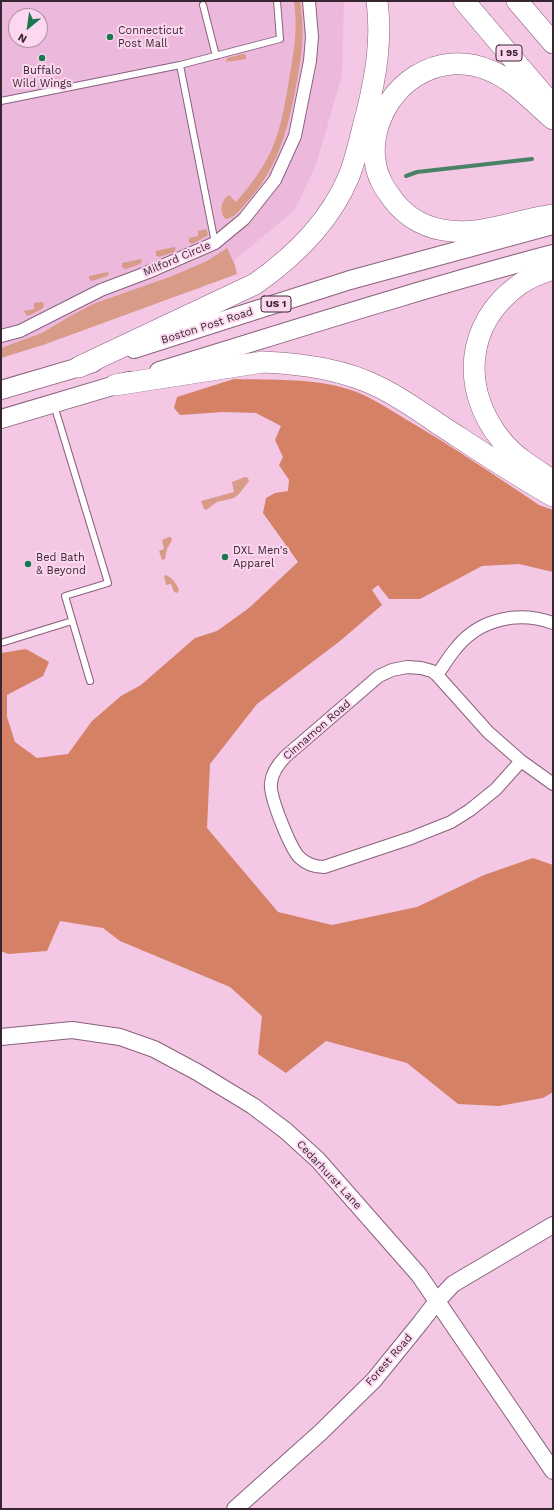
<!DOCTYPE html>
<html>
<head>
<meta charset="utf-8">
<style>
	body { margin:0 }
	#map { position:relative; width:554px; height:1510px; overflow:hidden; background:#f4c7e5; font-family:"Work Sans",sans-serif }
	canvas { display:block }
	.frame { position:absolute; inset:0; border:2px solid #372631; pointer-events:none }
	.north { position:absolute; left:8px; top:8px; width:40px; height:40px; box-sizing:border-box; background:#fcd7ef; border:1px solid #ad90a3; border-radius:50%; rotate:209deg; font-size:11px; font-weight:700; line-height:16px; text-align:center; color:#372631 }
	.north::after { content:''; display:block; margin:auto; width:14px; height:18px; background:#1a784e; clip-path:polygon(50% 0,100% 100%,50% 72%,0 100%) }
</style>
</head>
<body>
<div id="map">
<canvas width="554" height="1510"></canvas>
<div class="frame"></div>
<div class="north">N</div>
</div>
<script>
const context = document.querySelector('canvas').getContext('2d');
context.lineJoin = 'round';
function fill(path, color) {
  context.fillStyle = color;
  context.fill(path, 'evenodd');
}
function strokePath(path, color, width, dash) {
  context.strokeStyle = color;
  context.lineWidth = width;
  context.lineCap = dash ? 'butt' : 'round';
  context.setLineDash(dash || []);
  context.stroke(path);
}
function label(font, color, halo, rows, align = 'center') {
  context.font = font + ' "Work Sans",sans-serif';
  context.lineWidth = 4;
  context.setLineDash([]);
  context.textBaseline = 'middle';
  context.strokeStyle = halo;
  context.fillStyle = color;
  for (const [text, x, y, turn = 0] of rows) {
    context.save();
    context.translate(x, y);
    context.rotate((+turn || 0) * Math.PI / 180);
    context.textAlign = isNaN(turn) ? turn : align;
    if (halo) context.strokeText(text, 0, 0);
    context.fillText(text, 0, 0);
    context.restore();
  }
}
fill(new Path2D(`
	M1,1h343l-2,74 -25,87 -22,48 -94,78 -200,63zM16,16h24v24h-24z`), '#ecb9dc');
fill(new Path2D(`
	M294,1h6c5,32 2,54 -4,85 -8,44 -19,84 -50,117 -5,6 -12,16 -21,16 -6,-8 -4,-19 4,-24l7,7c14,-16 26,-32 35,-51 10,-22 14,-47 18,-71 5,-30 9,-48 5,-79z
	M243,54l3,1v4l-20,3 1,-4z
	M206,229l2,4 -1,3 -15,8 -3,-2v-4l9,-2v-5z
	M174,247l2,1 -2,4 -15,5 -3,-1v-5z
	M227,248l8,17 2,9 -194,71 -42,13v-10l41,-15 30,-18 21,-11 79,-28 35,-15z
	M141,259l1,2 -2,3 -14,5 -4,-2v-4z
	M108,272l1,2 -2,2 -15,5 -3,-2v-3z
	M43,302l1,4 -2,3 -14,7 -2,-1 -2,-4 10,-2v-6z
	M245,477l3,1 1,3 -10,13 -5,4 -17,4 -11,8 -2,-1 -3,-8 33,-9 -2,-10z
	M169,537h2l1,3 -5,9 -2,10 -3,1 -3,-9 5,-2 -2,-9z
	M165,575c6,1 12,9 14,15l-2,3 -3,-1 -3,-8 -5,1 -2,-9z`), '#d79b87');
fill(new Path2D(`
	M234,379c39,1 80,-1 117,11 20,7 38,19 56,30 45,26 89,56 132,85l14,5v62l-34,-8 -37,2 -62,33h-31l-11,-14 -6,5 10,15 -42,36 -83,63 -47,60 -3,64 71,84 54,13 85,-18 67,-32 49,-17 20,7v227l-10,6 -44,8 -41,-2 -51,-41 -81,-22 -40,32 -28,-19 4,-38 -32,-29 -110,-46 -17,-13 -43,-7 -13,30 -39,3 -7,-3v-298l25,-4 23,13 -6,14 -36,19v22l8,25 22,16 31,-4 24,-33 29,-25 20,-11 54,-47 22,-7 32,-23 49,-46 -35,-49 3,-15 9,-5 13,-2 1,-11 -10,-15 4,-8 -8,-17 6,-14 -25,-13 -33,-1 -43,3 -6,-7 3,-11z`), '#d48166');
strokePath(new Path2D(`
	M406,176l11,-4 115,-13`), '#488265', 4);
const lane = new Path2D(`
	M203,5l13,51
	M180,65l100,-26 -3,-38
	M1,101l179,-36 35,178
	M54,405l54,178 -43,13 25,85
	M1,643l71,-22`);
const street = new Path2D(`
	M1,336l19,-5 81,-41 45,-17 69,-30 29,-24 31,-39 20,-44 15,-75 2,-24 -3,-36
	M437,675c7,-10 13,-20 20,-28 24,-29 62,-36 96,-24
	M521,761l-25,28 -26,21 -19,12 -40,16 -87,29c-10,0 -18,-3 -25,-10 -9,-10 -30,-61 -28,-74 1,-11 8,-20 15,-27l93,-80 13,-6 15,-3 14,1 11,3 5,4 51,57 33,29 32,23`);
const secondary = new Path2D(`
	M1,1037l71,-7 48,7 34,12 43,23 56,34 33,25 32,29 101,115 134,196
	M235,1509l86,-77 53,-52 47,-58 17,-22 15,-16 100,-59`);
const primary = new Path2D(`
	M134,349l216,-69 203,-55
	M159,371c131,-40 261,-82 394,-117
	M1,390l92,-27
	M1,419l128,-38`);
const highway = new Path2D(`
	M464,1l89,105
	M517,1l36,42
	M553,119c-19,-16 -38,-38 -62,-48 -53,-24 -108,14 -116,69 -2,13 0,29 6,41 2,5 5,9 8,13 12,19 31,32 54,36 36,7 74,-10 110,-15
	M79,367l176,-83c40,-28 75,-62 94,-108 8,-20 12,-43 18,-64 9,-37 15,-73 10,-111
	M115,385l148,-23c40,2 81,7 118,26 20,10 40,24 59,37 37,24 74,49 113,71
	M552,480c-17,-11 -37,-23 -50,-39 -42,-51 -37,-118 18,-157 10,-7 21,-11 33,-15`);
strokePath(lane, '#89617d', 8);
strokePath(street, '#89617d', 14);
strokePath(secondary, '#89617d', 18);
strokePath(primary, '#89617d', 20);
strokePath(highway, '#89617d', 22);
strokePath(lane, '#fff', 6);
strokePath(street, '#fff', 12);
strokePath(secondary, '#fff', 16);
strokePath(primary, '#fff', 18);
strokePath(highway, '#fff', 21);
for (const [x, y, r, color] of [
	[110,37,4,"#1a784e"],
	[42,58,4,"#1a784e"],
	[225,557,4,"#1a784e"],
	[28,564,4,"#1a784e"]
]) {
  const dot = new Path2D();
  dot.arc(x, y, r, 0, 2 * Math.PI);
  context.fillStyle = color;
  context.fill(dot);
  strokePath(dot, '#fcd7ef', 1.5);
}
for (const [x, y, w] of [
	[509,53,26],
	[276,304,30]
]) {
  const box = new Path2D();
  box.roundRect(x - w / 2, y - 8, w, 16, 3);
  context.fillStyle = '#fcd7ef';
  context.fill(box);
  strokePath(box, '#372631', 1);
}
label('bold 10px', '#372631', null, [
	["I 95",509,53],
	["US 1",276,304]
]);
label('11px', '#372631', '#fcd7ef', [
	["Connecticut",118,31],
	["Post Mall",118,44],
	["Buffalo",42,71,"center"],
	["Wild Wings",42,84,"center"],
	["DXL Men's",233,551],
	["Apparel",233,564],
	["Bed Bath",36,558],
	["& Beyond",36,571]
], 'left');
label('11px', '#372631', '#fcd7ef', [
	["Milford Circle",177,259,-23],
	["Boston Post Road",207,326,-18],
	["Cinnamon Road",317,730,-41],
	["Cedarhurst Lane",329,1175,47],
	["Forest Road",389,1360,-49]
]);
</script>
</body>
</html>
